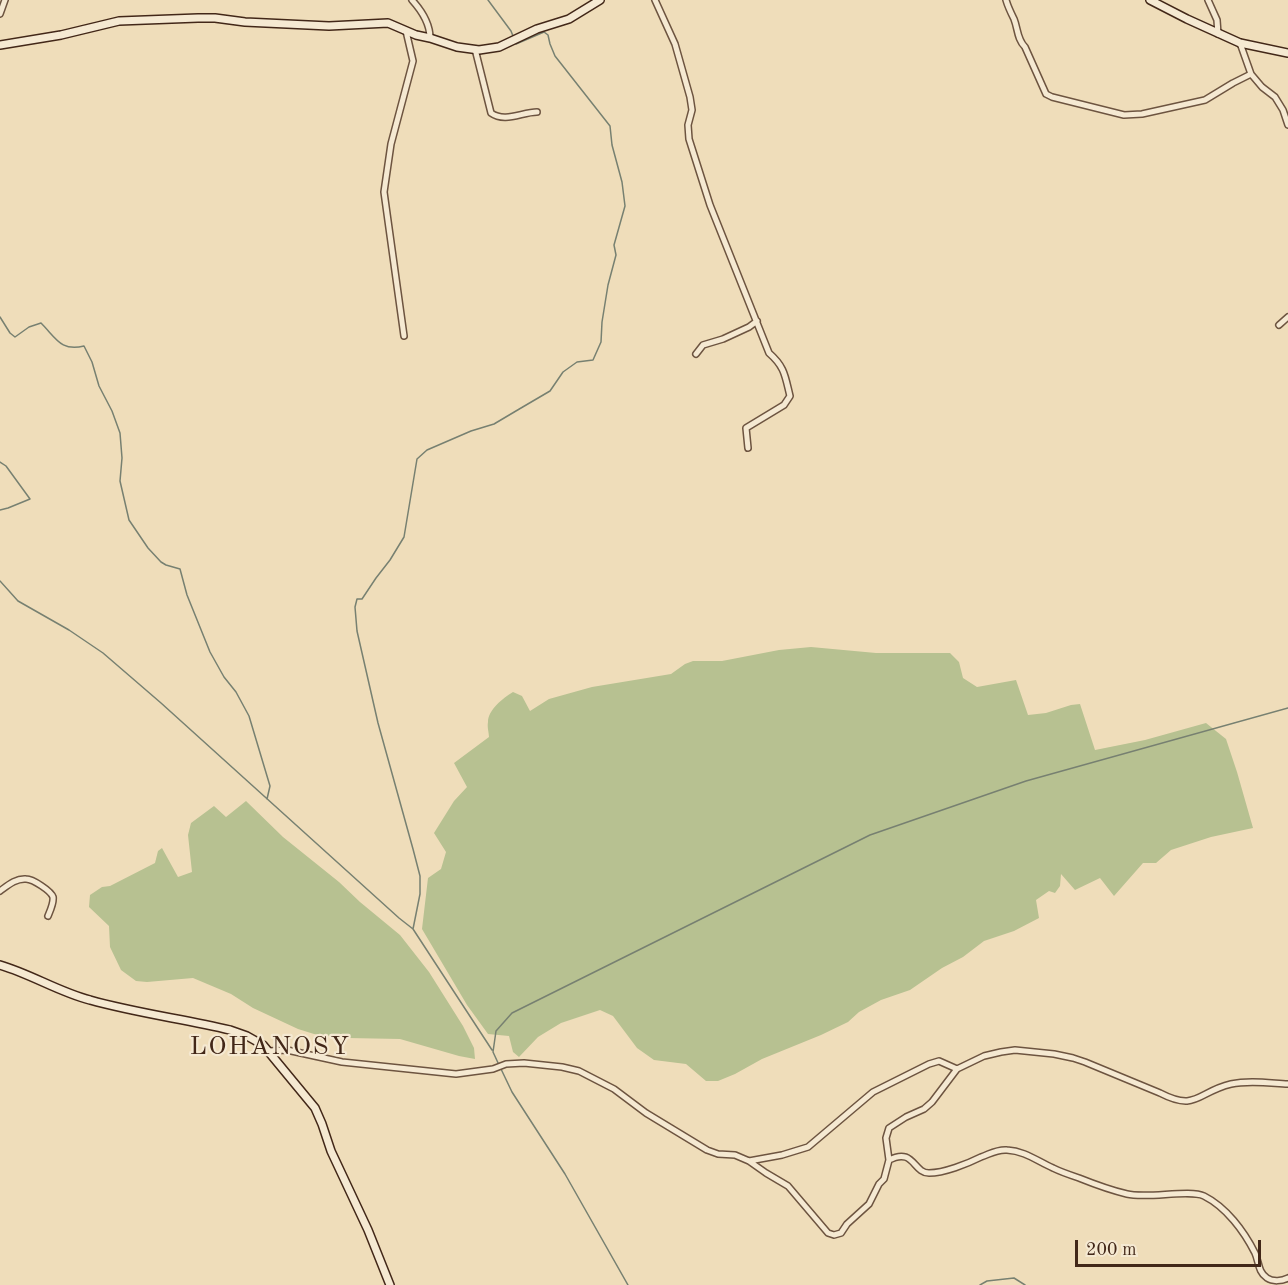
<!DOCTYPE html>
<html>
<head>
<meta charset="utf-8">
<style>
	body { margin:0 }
	#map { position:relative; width:1288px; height:1285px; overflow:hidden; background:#efddba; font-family:"Old Standard TT",serif }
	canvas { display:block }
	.scale { position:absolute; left:1075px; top:1240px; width:186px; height:27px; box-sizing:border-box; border:3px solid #422718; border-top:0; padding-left:8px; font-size:18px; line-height:21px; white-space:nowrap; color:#422718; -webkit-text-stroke:4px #f5e9d2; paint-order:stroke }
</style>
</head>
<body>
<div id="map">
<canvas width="1288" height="1285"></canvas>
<div class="scale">200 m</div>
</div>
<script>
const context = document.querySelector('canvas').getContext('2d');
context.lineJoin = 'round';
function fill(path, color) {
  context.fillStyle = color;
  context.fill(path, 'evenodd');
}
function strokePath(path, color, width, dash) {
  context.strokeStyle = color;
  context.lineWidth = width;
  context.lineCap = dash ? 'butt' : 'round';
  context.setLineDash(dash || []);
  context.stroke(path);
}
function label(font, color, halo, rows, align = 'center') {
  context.font = font + ' "Old Standard TT",serif';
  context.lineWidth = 4.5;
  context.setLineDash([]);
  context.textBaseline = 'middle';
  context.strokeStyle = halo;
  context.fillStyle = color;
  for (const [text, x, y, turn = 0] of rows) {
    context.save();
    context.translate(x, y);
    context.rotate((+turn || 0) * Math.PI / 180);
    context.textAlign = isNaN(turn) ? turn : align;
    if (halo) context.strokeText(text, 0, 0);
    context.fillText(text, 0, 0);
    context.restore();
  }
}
fill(new Path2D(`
	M811,647l65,6h74l9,9 4,16 14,9 39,-7 12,35 18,-2 25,-8 9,-1 15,46 50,-10 61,-17 20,16 11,33 16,56 -42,9 -40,13 -15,13h-13l-29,33 -14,-18 -25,12 -14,-16 -1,12 -5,7 -6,-2 -13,9 3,18 -25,13 -30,10 -21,16 -21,11 -32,22 -29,10 -22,12 -11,10 -27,13 -59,24 -27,15 -17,7h-12l-20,-17 -32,-4 -17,-12 -24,-32 -13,-6 -39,13 -23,14 -19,20 -6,-5 -4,-16 -21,-2 -21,-29 -45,-76 6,-51 13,-9 5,-17 -12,-19 20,-32 13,-14 -13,-24 35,-26c0,-4 -2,-10 -1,-15 0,-12 15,-24 25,-30l9,4 8,15 19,-12 43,-12 79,-13 14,-10 8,-3h29l57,-11z
	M246,801l37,36 56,45 21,20 40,33 29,37 34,54 11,22 1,11 -16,-3 -59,-17 -52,-1 -34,-4 -16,-5 -45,-21 -22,-14 -38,-16 -46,4 -11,-1 -15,-11 -11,-23 -1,-21 -20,-19 1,-12 12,-8 8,-1 45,-23 3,-12 4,-3 16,29 14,-5 -4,-37 3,-12 23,-17 12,11z`), '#b7c191');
strokePath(new Path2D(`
	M488,0l23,31 2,5
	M0,317l10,16 5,4 14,-10 12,-4c15,15 20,29 43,23l8,16 7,24 13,25 8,22 2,25 -2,23 9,39 19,28 13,14 5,3 14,4 7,26 23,57 14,25 12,15 13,24 21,70 -3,13
	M0,462l6,4 24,33 -22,9 -8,2
	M0,581l18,20 51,29 34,23 58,50 238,215 14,11 79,121
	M413,929l7,-35v-18l-7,-27 -35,-126 -21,-92 -2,-24 2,-8h5l14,-21 14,-18 14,-23 13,-78 10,-9 44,-19 23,-7 27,-16 29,-17 13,-19 14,-10 16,-2 8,-18 1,-20 6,-37 8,-30 -2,-10 11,-39 -3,-24 -10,-37 -2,-19 -55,-70 -5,-12 -2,-9 -4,-3 -28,12
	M499,1065l-6,-13 3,-21 16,-18 358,-178 156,-54 262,-73
	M501,1069l11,23 53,82 63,111
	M980,1285l7,-4 27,-3 11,7`), '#778071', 1.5);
const street = new Path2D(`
	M412,0c10,11 18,23 18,38
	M655,0l20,44 15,53 2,13 -4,15 1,14 21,66 59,148c16,14 16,23 21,43l-6,9 -38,23 2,20
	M1006,0c2,7 5,13 8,19 4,10 3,20 11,28l21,47 6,3 72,18 18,-1 63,-14 28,-17 18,-9
	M1208,0l9,20 1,14
	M0,14l5,-14
	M1240,43l11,31 11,13 13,10 8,13 5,15
	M475,49l16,64c14,10 31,-1 46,-1
	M1279,325l9,-8
	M404,336l-20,-144 7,-48 22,-83 -7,-30
	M696,354l7,-9 20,-6 26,-12 8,-6
	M0,891c7,-5 16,-13 26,-12 7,0 25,12 27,18 1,6 -3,14 -5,19
	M269,1051l18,-1 55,12 114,12 37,-5 13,-5 18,-1 38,4 17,4 35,18 32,24 61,37 11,4 17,1 14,6 33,-6 26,-8 65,-55 56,-28 10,-3 18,8 27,-13 17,-4 14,-2 39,4 19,4 12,4 75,31c37,19 37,-1 71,-9 18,-4 38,-1 57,0
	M889,1160l-3,-22 3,-10 17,-11 18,-8 8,-7 25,-33
	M749,1161l17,12 22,13 40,47 6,2 7,-2 6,-9 22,-20 10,-20 5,-5 5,-19c25,-13 24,13 40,13 15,0 38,-9 52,-16 9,-3 16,-8 26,-7 18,1 30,11 46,18 8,4 17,7 26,10 15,6 31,12 48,16 20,5 63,-5 77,2 22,11 40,35 51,57 4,9 3,19 12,25 6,4 15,3 21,0`);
const secondary = new Path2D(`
	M1150,0l37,19 53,24 48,10
	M0,45l61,-10 58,-14 79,-3h17l30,4 84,4 59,-3 28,12 14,3 27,9 22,3 20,-3 38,-18 32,-10 31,-19
	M0,965c31,9 59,27 90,35 46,13 94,19 140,30l17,6 16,9 52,63 7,16 9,27 37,79 22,55`);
strokePath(street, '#6d5440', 8);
strokePath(secondary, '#422718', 10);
strokePath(street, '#f5e9d2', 5);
strokePath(secondary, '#f5e9d2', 7);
context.letterSpacing = '1.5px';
label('26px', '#422718', '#f5e9d2', [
	["LOHANOSY",270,1047]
]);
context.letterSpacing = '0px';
</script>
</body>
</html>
